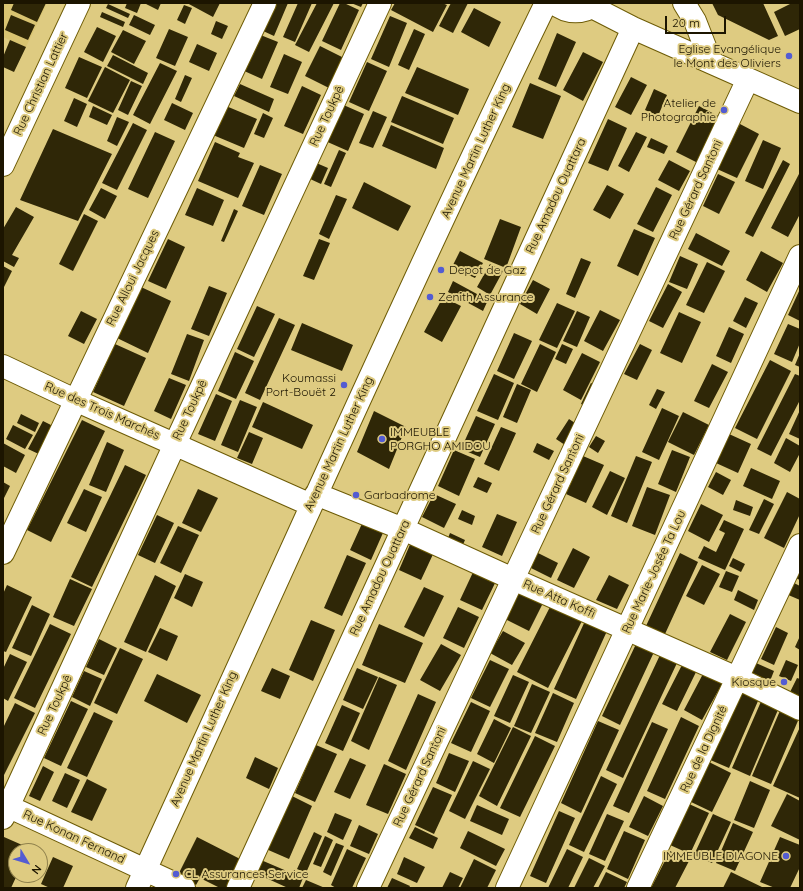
<!DOCTYPE html>
<html>
<head>
<meta charset="utf-8">
<style>
	body { margin:0 }
	#map { position:relative; width:803px; height:891px; overflow:hidden; background:#decb81; font-family:Quicksand,sans-serif }
	canvas { display:block }
	.frame { position:absolute; inset:0; border:4px solid #1c1500; pointer-events:none }
	.north { position:absolute; left:8px; top:843px; width:40px; height:40px; box-sizing:border-box; background:#decb81; border:1px solid #90824d; border-radius:50%; rotate:128deg; font-size:11px; font-weight:700; line-height:16px; text-align:center; color:#1c1500 }
	.north::after { content:''; display:block; margin:auto; width:14px; height:18px; background:#535cd2; clip-path:polygon(50% 0,100% 100%,50% 72%,0 100%) }
	.scale { position:absolute; left:665px; top:16px; width:61px; height:18px; box-sizing:border-box; border:2px solid #1c1500; border-top:0; padding-left:5px; font-size:12px; line-height:14px; white-space:nowrap; color:#1c1500; -webkit-text-stroke:3px #decb81; paint-order:stroke }
</style>
</head>
<body>
<div id="map">
<canvas width="803" height="891"></canvas>
<div class="frame"></div>
<div class="north">N</div>
<div class="scale">20 m</div>
</div>
<script>
const context = document.querySelector('canvas').getContext('2d');
context.lineJoin = 'round';
function fill(path, color) {
  context.fillStyle = color;
  context.fill(path, 'evenodd');
}
function strokePath(path, color, width, dash) {
  context.strokeStyle = color;
  context.lineWidth = width;
  context.lineCap = dash ? 'butt' : 'round';
  context.setLineDash(dash || []);
  context.stroke(path);
}
function label(font, color, halo, rows, align = 'center') {
  context.font = font + ' Quicksand,sans-serif';
  context.lineWidth = 4;
  context.setLineDash([]);
  context.textBaseline = 'middle';
  context.strokeStyle = halo;
  context.fillStyle = color;
  for (const [text, x, y, turn = 0] of rows) {
    context.save();
    context.translate(x, y);
    context.rotate((+turn || 0) * Math.PI / 180);
    context.textAlign = isNaN(turn) ? turn : align;
    if (halo) context.strokeText(text, 0, 0);
    context.fillText(text, 0, 0);
    context.restore();
  }
}
fill(new Path2D(`
	M3,3h44l-21,44 -23,-10z`), '#d9c471');
fill(new Path2D(`
	M14,3h32l-9,19 -26,-12z
	M127,3h14l-4,10 -12,-5z
	M147,3h14l-3,7 -12,-6z
	M187,3h33l-7,14z
	M273,3h15l-14,33 -13,-6z
	M298,3h14l-17,39 -12,-5z
	M317,3h17l-25,49 -14,-7z
	M340,3h4l15,7 -18,40 -19,-9z
	M351,3h12l-2,4z
	M395,3h47l5,2 -14,27 -42,-22z
	M451,3h17l-15,30 -14,-7z
	M712,3h51l15,33 -9,4 -51,-25z
	M792,3h8v26l-15,7 -11,-24z
	M108,4l22,10 -2,4 -22,-10z
	M184,5l8,3 -7,16 -8,-4z
	M474,8l27,14 -12,25 -28,-15z
	M102,12l23,10 -2,5 -23,-10z
	M11,15l24,10 -7,15 -23,-10z
	M134,15l21,10 -5,10 -21,-10z
	M390,16l17,7 -18,44 -18,-8z
	M216,21l12,5 -6,13 -11,-5z
	M97,27l19,9 -13,26 -19,-10z
	M169,29l19,8 -13,29 -19,-8z
	M414,29l11,5 -16,36 -11,-5z
	M123,30l23,11 -12,23 -23,-12z
	M557,33l19,9 -20,45 -18,-8z
	M258,34l20,8 -16,37 -20,-9z
	M10,40l16,7 -12,25 -11,-5v-10z
	M197,44l20,9 -8,18 -20,-9z
	M320,46l24,12 -15,30 -24,-12z
	M583,52l20,10 -20,39 -20,-11z
	M284,54l18,8 -14,32 -18,-7z
	M113,55l35,18 -5,11 -36,-18z
	M79,57l23,10 -15,31 -22,-10z
	M367,62l20,9 -18,40 -20,-9z
	M160,63l17,8 -27,53 -17,-9z
	M105,67l25,13 -17,33 -25,-12z
	M417,67l52,22 -11,26 -53,-22z
	M185,75l7,3 -11,24 -6,-3z
	M631,77l16,8 -16,30 -16,-8z
	M131,81l11,5 -14,29 -10,-5z
	M530,83l31,13 -18,43 -31,-12z
	M240,84l34,15 -5,13 -35,-16z
	M302,86l19,9 -18,39 -19,-8z
	M654,89l13,6 -9,21 -13,-6z
	M402,96l52,22 -11,26 -52,-22z
	M74,98l13,6 -10,23 -13,-6z
	M172,103l21,10 -8,17 -21,-10z
	M339,103l25,11 -16,37 -25,-11z
	M93,106l19,9 -5,10 -18,-8z
	M226,106l31,13 -13,29 -31,-13z
	M699,106l23,12 -24,45 -22,-11z
	M373,111l14,6 -14,31 -14,-5z
	M263,113l10,5 -9,20 -10,-4z
	M117,117l12,5 -12,24 -10,-5z
	M608,119l19,9 -19,43 -20,-8z
	M133,123l14,7 -30,60 -15,-7z
	M740,124l19,10 -22,44 -20,-9z
	M391,125l53,23 -8,21 -54,-23z
	M53,129l59,25 -34,67 -58,-21z
	M155,132l20,9 -27,57 -20,-9z
	M636,132l11,5 -18,35 -11,-6z
	M651,138l17,8 -4,8 -17,-7z
	M763,140l18,8 -18,41 -18,-8z
	M215,142l25,11 -2,4 16,6 -16,35 -40,-17z
	M339,150l7,3 -15,34 -7,-3z
	M669,160l21,11 -11,20 -21,-11z
	M783,160l7,4 -37,73 -8,-4z
	M314,162l14,6 -7,16 -13,-6z
	M260,165l22,9 -18,41 -22,-9z
	M800,172v42l-12,23 -17,-9z
	M718,174l17,8 -16,32 -16,-8z
	M364,182l47,24 -13,25 -46,-23z
	M607,185l17,9 -14,25 -17,-9z
	M656,187l16,8 -19,37 -16,-8z
	M101,188l16,8 -12,23 -16,-9z
	M197,188l27,12 -11,26 -28,-11z
	M336,195l11,4 -18,40 -10,-5z
	M16,207l18,10 -22,38 7,3 -5,9 -11,-6v-32z
	M234,209l4,2 -14,31 -3,-1z
	M84,214l14,7 -25,50 -14,-7z
	M500,219l21,8 -15,41 -22,-9z
	M634,229l21,9 -17,38 -21,-10z
	M696,233l34,18 -8,15 -34,-17z
	M168,239l17,8 -19,42 -18,-8z
	M319,239l11,4 -16,37 -11,-4z
	M460,251l23,12 -8,15 -23,-11z
	M761,251l22,12 -16,29 -21,-12z
	M680,256l18,8 -11,25 -18,-7z
	M581,258l10,4 -16,36 -9,-4z
	M707,262l18,9 -21,42 -18,-8z
	M490,264l13,7 -13,24 -13,-8z
	M3,266l9,5 -9,18z
	M533,280l17,9 -13,25 -17,-10z
	M453,281l35,19 -5,11 -35,-19z
	M668,284l14,8 -19,36 -14,-7z
	M209,286l18,7 -18,43 -18,-7z
	M141,287l30,14 -23,52 -31,-15z
	M800,289v32l-12,-6z
	M443,297l18,9 -19,36 -18,-10z
	M745,297l13,6 -12,25 -13,-7z
	M557,303l18,8 -18,37 -18,-8z
	M257,306l18,8 -21,43 -17,-8z
	M600,310l20,10 -17,31 -19,-10z
	M81,311l16,8 -13,25 -16,-8z
	M577,311l13,6 -13,30 -14,-6z
	M679,312l22,10 -19,41 -22,-10z
	M279,318l16,7 -35,75 -15,-7z
	M302,323l51,22 -11,26 -51,-21z
	M788,324l12,5v14l-8,19 -18,-8z
	M729,327l15,7 -13,29 -15,-7z
	M514,333l18,8 -18,38 -17,-8z
	M187,334l17,6 -15,41 -18,-7z
	M115,344l31,14 -22,48 -31,-14z
	M540,344l16,8 -19,40 -16,-8z
	M562,344l11,5 -7,15 -11,-5z
	M640,344l12,6 -15,30 -13,-6z
	M235,352l19,9 -18,38 -18,-8z
	M582,353l18,9 -19,38 -18,-10z
	M800,353v14l-5,-2z
	M770,360l21,11 -34,68 -22,-11z
	M712,364l16,8 -19,36 -15,-7z
	M494,374l20,9 -16,37 -21,-9z
	M795,374l5,2v24l-29,56 -14,-7z
	M169,378l17,7 -15,34 -17,-8z
	M591,383l6,3 -10,21 -6,-3z
	M517,384l14,6 -14,33 -14,-6z
	M657,389l8,3 -9,17 -7,-4z
	M216,394l16,7 -17,40 -17,-7z
	M240,400l17,7 -19,45 -17,-7z
	M263,402l50,23 -11,24 -50,-22z
	M662,408l17,8 -20,44 -17,-8z
	M800,410v29l-11,-5z
	M374,411l32,16 -17,42 -32,-17z
	M683,412l26,13 -15,30 -26,-13z
	M21,414l18,9 -4,9 -18,-9z
	M476,416l19,8 -15,33 -19,-8z
	M569,419l9,6 -13,20 -9,-6z
	M82,420l23,11 -54,111 -24,-12z
	M43,421l14,7 -14,28 -15,-7z
	M13,425l20,10 -8,14 -19,-10z
	M501,427l15,6 -17,38 -15,-7z
	M249,432l14,6 -11,26 -15,-6z
	M729,434l22,10 -13,29 -22,-10z
	M596,436l9,5 -7,12 -9,-6z
	M786,438l14,8v7l-10,19 -16,-9z
	M107,442l17,8 -18,42 -17,-7z
	M3,443l22,12 -9,18 -13,-7z
	M537,443l17,8 -5,9 -16,-8z
	M454,450l21,9 -16,37 -21,-10z
	M672,450l18,7 -14,35 -18,-8z
	M583,456l21,9 -18,38 -20,-9z
	M636,456l16,6 -25,61 -16,-7z
	M125,465l21,10 -54,112 -21,-10z
	M751,468l29,13 -8,18 -29,-13z
	M610,471l15,7 -18,37 -15,-8z
	M716,472l15,8 -8,15 -15,-8z
	M478,477l14,6 -5,10 -14,-6z
	M3,482l7,4 -7,14z
	M647,487l23,8 -15,40 -23,-9z
	M84,489l18,8 -16,35 -19,-9z
	M198,489l20,9 -17,34 -19,-9z
	M787,492l13,7v15l-16,34 -20,-10z
	M434,494l22,10 -12,24 -22,-11z
	M764,499l10,5 -15,30 -10,-4z
	M736,500l17,7 -3,9 -17,-6z
	M701,504l22,11 -14,27 -21,-11z
	M462,510l13,6 -3,9 -14,-6z
	M497,514l20,8 -15,34 -20,-9z
	M157,515l17,8 -19,40 -17,-8z
	M365,517l21,9 -15,34 -21,-10z
	M724,520l20,9 -19,41 -27,-12 6,-12 12,6 9,-19 -6,-3z
	M178,526l21,9 -18,38 -21,-10z
	M450,533l15,7 -4,9 -15,-6z
	M412,540l23,10 -14,30 -22,-10z
	M573,548l17,9 -16,31 -17,-8z
	M538,553l20,10 -7,15 -20,-10z
	M680,553l18,9 -33,72 -19,-8z
	M347,555l19,8 -24,53 -18,-8z
	M733,558l12,6 -4,8 -12,-6z
	M702,565l18,9 -16,31 -18,-9z
	M800,567v13l-7,-3z
	M475,568l22,11 -15,31 -22,-10z
	M726,571l13,5 -7,16 -13,-5z
	M185,574l18,8 -11,25 -18,-9z
	M155,575l21,11 -30,66 -22,-10z
	M609,575l20,10 -12,24 -21,-9z
	M70,579l22,10 -18,37 -21,-9z
	M792,582l8,4v14l-14,-6z
	M7,585l25,12 -26,55 -3,-1v-57z
	M424,587l20,9 -20,41 -20,-10z
	M520,589l24,12 -15,30 -24,-12z
	M738,590l20,10 -4,10 -20,-10z
	M552,603l31,16 -35,69 -31,-16z
	M32,605l18,9 -19,42 -19,-8z
	M458,607l21,10 -15,31 -21,-10z
	M730,614l16,8 -19,38 -17,-8z
	M311,620l24,10 -22,51 -24,-11z
	M585,621l22,10 -31,68 -22,-10z
	M50,624l21,10 -36,74 -21,-10z
	M379,624l44,19 -18,40 -43,-18z
	M776,627l12,6 -14,32 -13,-6z
	M160,628l18,8 -11,25 -19,-9z
	M503,631l22,12 -13,22 -22,-12z
	M800,636v14l-5,-3z
	M99,639l18,9 -13,27 -18,-8z
	M441,644l20,11 -21,36 -20,-11z
	M636,644l18,8 -34,73 -18,-9z
	M120,648l23,11 -26,55 -23,-11z
	M10,654l17,8 -19,39 -5,-3v-29z
	M660,655l17,8 -54,115 -17,-8z
	M490,660l19,9 -19,38 -19,-9z
	M786,660l12,5 -7,16 -12,-5z
	M683,663l14,7 -20,41 -15,-7z
	M756,663l18,8 -4,10 -18,-8z
	M272,668l18,8 -10,23 -19,-8z
	M357,668l21,9 -15,32 -20,-9z
	M84,671l18,8 -12,27 -18,-9z
	M704,672l19,10 -21,38 -18,-10z
	M157,674l44,21 -14,28 -43,-22z
	M513,675l16,7 -19,41 -16,-7z
	M379,677l18,8 -28,65 -18,-9z
	M797,678l3,1v17l-10,-4z
	M532,684l18,8 -19,41 -17,-7z
	M740,685l21,9 -32,74 -21,-9z
	M553,693l21,10 -17,39 -22,-9z
	M418,694l18,8 -30,68 -18,-9z
	M763,697l17,8 -30,71 -18,-8z
	M71,701l17,8 -27,57 -17,-8z
	M471,702l19,9 -19,41 -20,-9z
	M15,703l20,10 -32,64v-49z
	M342,705l18,8 -17,38 -18,-8z
	M782,706l18,10 -29,68 -19,-8z
	M94,712l19,9 -26,56 -20,-9z
	M681,717l18,9 -34,73 -18,-8z
	M494,719l17,9 -17,35 -17,-9z
	M598,721l21,9 -38,83 -20,-10z
	M652,722l16,7 -39,84 -16,-7z
	M513,727l18,9 -34,70 -18,-10z
	M800,727v71l-27,-12z
	M535,736l20,10 -35,71 -20,-9z
	M316,745l21,9 -22,48 -20,-9z
	M449,753l20,8 -14,31 -19,-9z
	M255,757l23,11 -9,21 -23,-11z
	M350,758l16,7 -16,34 -16,-7z
	M473,761l17,8 -25,50 -16,-8z
	M707,761l24,12 -19,39 -23,-11z
	M384,764l22,10 -18,40 -22,-9z
	M43,766l11,6 -14,29 -11,-5z
	M65,773l15,7 -13,28 -15,-7z
	M601,776l16,8 -33,68 -15,-7z
	M87,779l20,10 -15,32 -21,-9z
	M750,781l20,9 -16,38 -20,-8z
	M433,787l19,8 -18,39 -19,-9z
	M787,794l13,7v39l-29,-14z
	M290,795l22,11 -23,53 -23,-10z
	M644,796l19,10 -15,30 -19,-9z
	M689,804l20,9 -19,41 -20,-9z
	M477,805l32,14 -7,16 -32,-14z
	M559,811l16,7 -29,65 -16,-7z
	M335,813l17,7 -9,20 -16,-8z
	M607,814l17,7 -19,40 -16,-7z
	M713,814l18,8 -19,41 -18,-8z
	M733,823l20,9 -18,39 -19,-8z
	M359,825l19,9 -9,20 -19,-8z
	M415,827l23,11 -5,11 -24,-11z
	M468,831l37,18 -9,17 -36,-18z
	M624,831l21,9 -17,39 -21,-10z
	M314,832l8,4 -16,37 -9,-4z
	M325,836l8,4 -12,27 -8,-3z
	M4,837l25,11 -2,3h-11l1,24 -6,13h-8z
	M197,837l49,25 -13,26h-13l-20,-10 -4,7 -18,-10z
	M780,837l20,8v22l-10,21h-15l-15,-6z
	M336,843l8,3 -13,30 -8,-4z
	M347,849l19,9 -14,30h-16l-5,-3z
	M567,849l16,8 -15,31h-20z
	M670,851l19,10 -14,27h-24z
	M53,857l20,9 -10,22h-13l-9,-4z
	M404,857l21,10 -8,16 -20,-9z
	M589,858l16,8 -12,22h-19z
	M474,859l22,11 -9,18h-27z
	M261,860l42,18 -4,10h-11l-33,-15z
	M450,872l13,6 -5,10h-16z
	M606,872l21,10 -3,6h-26z
	M731,872l33,16h-41z
	M392,878l18,8 -1,2h-22z
	M306,880l19,8h-23z`), '#2f2707');
const minor = new Path2D(`
	M554,3c13,11 30,11 43,0
	M684,3l11,18 16,41
	M592,7l41,21 167,74
	M3,165l76,-162
	M3,366l72,34 236,105
	M316,494l87,35 110,50 224,99 63,31
	M3,553l262,-550
	M3,804l181,84
	M3,818l172,-374 205,-441
	M137,888c136,-295 267,-593 409,-885
	M238,888l395,-860
	M368,888l380,-809
	M507,888l293,-632
	M638,888l162,-343`);
strokePath(minor, '#6d5b05', 24);
strokePath(minor, '#fff', 22);
for (const [x, y, r, color] of [
	[789,56,4,"#535cd2"],
	[724,110,4,"#535cd2"],
	[441,270,4,"#535cd2"],
	[430,297,4,"#535cd2"],
	[344,385,4,"#535cd2"],
	[382,439,4,"#535cd2"],
	[356,495,4,"#535cd2"],
	[784,682,4,"#535cd2"],
	[786,856,4,"#535cd2"],
	[176,874,4,"#535cd2"]
]) {
  const dot = new Path2D();
  dot.arc(x, y, r, 0, 2 * Math.PI);
  context.fillStyle = color;
  context.fill(dot);
  strokePath(dot, '#decb81', 1.5);
}
label('12px', '#1c1500', '#decb81', [
	["Eglise Evangélique",781,49],
	["le Mont des Oliviers",781,63],
	["Atelier de",716,103],
	["Photographie",716,117],
	["Depot de Gaz",449,270,"left"],
	["Zenith Assurance",438,297,"left"],
	["Koumassi",336,378],
	["Port-Bouët 2",336,392],
	["IMMEUBLE",390,432,"left"],
	["PORGHO AMIDOU",390,446,"left"],
	["Garbadrome",364,495,"left"],
	["Kiosque",776,682],
	["IMMEUBLE DIAGONE",778,856],
	["CL Assurances Service",184,874,"left"]
], 'right');
label('12px', '#1c1500', '#decb81', [
	["Rue Christian Lattier",41,84,-65],
	["Rue Toukpê",327,116,-65],
	["Avenue Martin Luther King",476,151,-65],
	["Rue Gérard Santoni",696,190,-65],
	["Rue Amadou Ouattara",556,196,-65],
	["Rue Alloui Jacques",133,278,-64],
	["Rue Toukpê",190,410,-65],
	["Rue des Trois Marchés",102,411,24],
	["Avenue Martin Luther King",339,444,-65],
	["Rue Gérard Santoni",558,484,-65],
	["Rue Marie-Josée Ta Lou",654,572,-65],
	["Rue Amadou Ouattara",380,578,-65],
	["Rue Atta Koffi",559,599,24],
	["Rue Toukpê",55,705,-65],
	["Avenue Martin Luther King",204,739,-66],
	["Rue de la Dignité",704,749,-65],
	["Rue Gérard Santoni",420,777,-65],
	["Rue Konan Fernand",74,837,25]
]);
</script>
</body>
</html>
